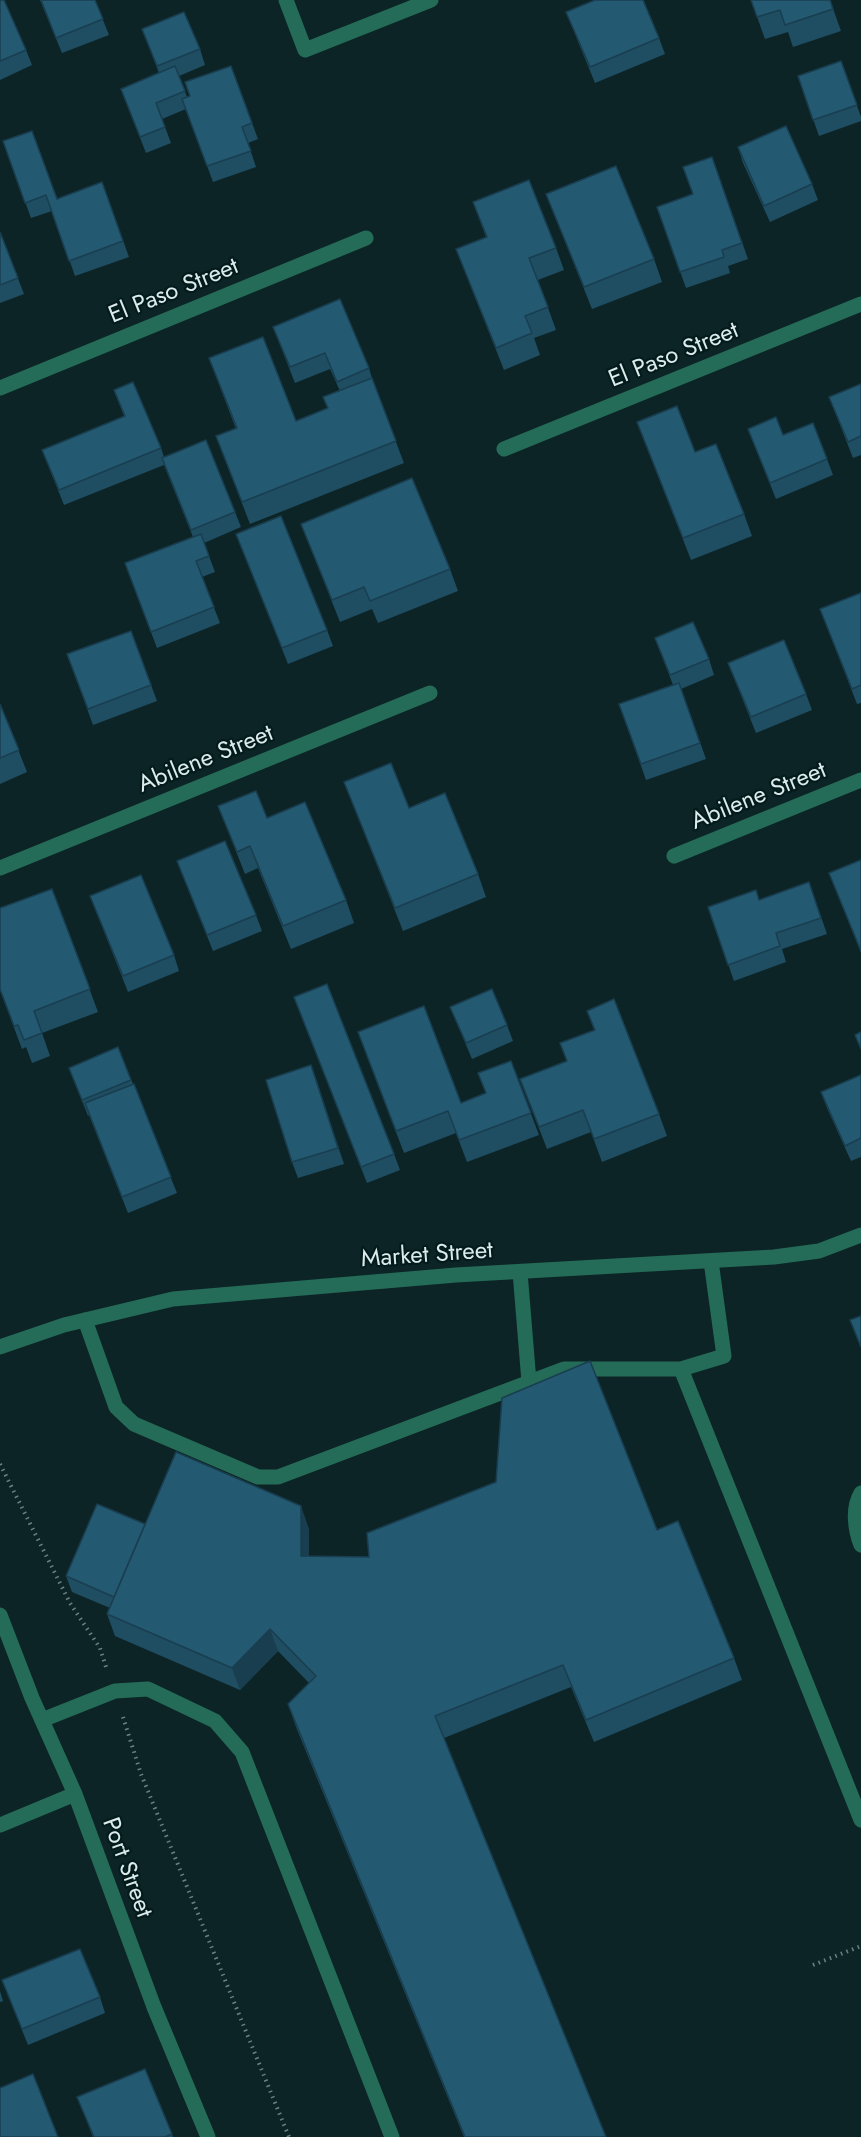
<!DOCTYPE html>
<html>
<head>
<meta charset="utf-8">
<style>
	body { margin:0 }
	canvas { display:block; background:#0c2426 }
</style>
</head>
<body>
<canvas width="861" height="2137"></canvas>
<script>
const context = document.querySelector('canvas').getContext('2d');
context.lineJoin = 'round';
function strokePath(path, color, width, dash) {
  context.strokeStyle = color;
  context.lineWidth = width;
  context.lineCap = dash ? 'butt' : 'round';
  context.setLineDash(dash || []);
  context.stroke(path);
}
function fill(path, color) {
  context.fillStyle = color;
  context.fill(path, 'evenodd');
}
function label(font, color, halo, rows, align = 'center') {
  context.font = font + ' Jost,sans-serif';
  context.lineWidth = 4.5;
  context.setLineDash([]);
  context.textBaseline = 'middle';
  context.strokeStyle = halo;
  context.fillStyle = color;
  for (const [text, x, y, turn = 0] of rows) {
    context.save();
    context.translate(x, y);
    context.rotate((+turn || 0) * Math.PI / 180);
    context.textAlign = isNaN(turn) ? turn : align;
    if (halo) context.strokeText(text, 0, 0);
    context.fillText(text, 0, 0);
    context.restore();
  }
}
strokePath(new Path2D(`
	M0,1464l70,139 30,45 6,19
	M123,1717l18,57 148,363
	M813,1965l48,-19`), '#6c8081', 4, [1.5, 4.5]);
strokePath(new Path2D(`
	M520,1272l9,110
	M85,1320l31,87 18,17 124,53h20l286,-108h117l43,-13 -13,-95
	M681,1369l180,451
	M42,1720l73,-29 33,-2 67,32 27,31 150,385`), '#246c57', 15);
strokePath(new Path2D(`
	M286,0l19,50 126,-50
	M0,388l366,-150
	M504,449l357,-145
	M674,856l187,-76
	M0,868l430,-175
	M861,1493c-9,15 -6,37 0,52
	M0,1615l32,83 43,96 79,213 54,130
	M0,1825l75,-31`), '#246c57', 15);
strokePath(new Path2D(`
	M0,1347l64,-22 109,-26 283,-24 318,-18 45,-6 42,-16`), '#246c57', 15);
fill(new Path2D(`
	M0,0l26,50 6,15 -32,15z
	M40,0h55l14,35 -47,18z
	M751,0h79l11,31 -48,16 -5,-15 -23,7z
	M566,12l93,26 6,16 -70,29z
	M142,29l58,20 5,16 -26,11 8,21 3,-1 41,-30 27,73 -10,4 8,24 -43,15 -27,-73 -24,10 9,24 -25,10 -25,-64 38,-16z
	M841,61l20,56v4l-42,15 -21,-60z
	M3,141l54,58 45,-17 27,75 -54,19 -23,-65 -21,7z
	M738,147l74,37 6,16 -48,22 -27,-59z
	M712,157l36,102 -20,7 2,7 -44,15 -29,-81 36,-13z
	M546,194l108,65 8,23 -70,27z
	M473,202l83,46 8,22 -26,10 18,50 -22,8 6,17 -36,15 -48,-121 30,-12z
	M0,232l24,62 -24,9z
	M273,327l96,41 5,17 30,78 -154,61 -34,-88 20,-7 -27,-71 87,63 31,-13 -4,-11 17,-6 -10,-22 -35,14z
	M861,384v71l-8,3 -24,-61z
	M114,390l47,58 3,9 71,55 6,15 -37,16 11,29 -13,5 18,46 -63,25 -32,-85 68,-26 -29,-72 -100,40 -22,-55 82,-34z
	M637,422l58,30 49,62 8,22 -61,24z
	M748,429l35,6 44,24 6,16 -57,24z
	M301,524l149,45 8,22 -80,32 -6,-14 -32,13z
	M236,534l91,96 6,16 -45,18z
	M861,593v110l-4,1 -37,-95z
	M131,631l26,70 -64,24 -26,-71z
	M655,638l54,21 5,16 -33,14 25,70 -60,21 -27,-76 54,-19z
	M728,663l78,31 6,16 -56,23z
	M0,704l27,68 -27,12z
	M344,782l65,26 69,66 8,23 -83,34z
	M218,806l49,12 79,82 8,23 -63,26 -33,-81 -13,6z
	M861,860v93l-32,-80z
	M177,861l79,54 6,16 -49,20z
	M809,882l18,52 -45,15 4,13 -52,19 -26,-74 51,-7z
	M52,889l46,123 -56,21 8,23 -18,7 -6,-16 -4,2 -22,-59z
	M90,896l84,59 5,16 -51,21z
	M294,997l100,157 6,16 -33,13z
	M450,1007l57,18 6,16 -41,18z
	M587,1011l72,103 8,22 -65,26 -11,-30 -44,17 -27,-70 47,-17 27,-32z
	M118,1047l59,146 -49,20 -39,-98 -1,1 -19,-48z
	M366,1054l95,49 25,-10 25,-32 28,74 -72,27 -11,-29 -52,20z
	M311,1065l33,99 -46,14 -6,-16z
	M861,1075v82l-10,4 -24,-53 -6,-16z
	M145,1524l164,5v27l60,1 288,-27 77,128 8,22 -148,62 -23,-55 -127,51 162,399h-142l-168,-410 -8,-23 21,-21 -31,-32 -38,39 -125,-54 -8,-22 3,-6 -38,-16 -6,-16z
	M2,1980l98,17 5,16 -77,32z
	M0,1991l3,10 -3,1z
	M145,2069l28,68h-80l-16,-40z`), '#1f4d62');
fill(new Path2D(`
	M311,1065l6,16 27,83 -6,-16z
	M301,1506l8,23v49l-8,-22z
	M270,1629l8,22 -38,39 -8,-22z`), '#193e50');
const building = new Path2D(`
	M0,0h4l22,50 -26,11z
	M41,0h54l8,19 -47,19z
	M595,0h48l16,38 -69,29 -24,-55z
	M751,0h79l3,9 -48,16 -5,-15 -23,7z
	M184,12l16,37 -43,17 -15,-37z
	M841,61l16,44 -44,15 -15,-44z
	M175,66l10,25 -29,12 9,24 -25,10 -19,-48z
	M231,66l21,57 -10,4 9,24 -44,15 -25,-67 8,-3 -5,-14z
	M786,126l26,58 -48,22 -26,-59z
	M32,131l25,68 45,-17 21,59 -54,20 -23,-66 -21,8 -22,-62z
	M712,157l30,86 -20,7 2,7 -44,15 -23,-65 36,-13 -10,-27z
	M616,166l38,93 -70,28 -38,-93z
	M529,180l27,68 -27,10 19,49 -23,9 7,17 -36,15 -40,-99 31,-12 -14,-35z
	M0,232l18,46 -18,7z
	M340,299l29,69 -32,14 -12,-29 -35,14 -17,-40z
	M263,337l33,84 32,-13 -5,-11 49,-19 24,63 -154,61 -26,-66 21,-8 -28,-70z
	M133,382l28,66 -102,42 -17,-40 83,-34 -11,-26z
	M861,384v52l-13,6 -19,-45z
	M677,406l18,46 21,-8 28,70 -61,24 -46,-116z
	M776,417l7,18 30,-12 14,36 -57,24 -22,-54z
	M206,440l29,72 -44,18 -29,-72z
	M412,478l38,91 -80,32 -6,-14 -32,13 -31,-76z
	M281,516l46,114 -45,18 -46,-114z
	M201,534l8,22 -13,5 18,46 -63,25 -26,-69z
	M861,593v92l-9,4 -32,-80z
	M693,622l16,37 -39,16 -15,-37z
	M131,631l20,54 -63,24 -21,-55z
	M784,640l22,54 -55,23 -23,-54z
	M679,683l21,60 -59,21 -22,-60z
	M0,704l19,46 -19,8z
	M391,763l18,45 36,-15 33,81 -83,34 -51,-126z
	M256,791l11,27 38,-16 41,98 -63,26 -33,-80 -13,6 -19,-46z
	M225,841l31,74 -49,20 -30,-74z
	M861,860v91l-32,-78z
	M141,875l33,80 -51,21 -33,-80z
	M809,882l12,36 -45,15 4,13 -52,19 -20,-58 48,-17 3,10z
	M52,889l38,100 -56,22 8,22 -18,7 -6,-15 -4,1 -14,-37v-81z
	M327,984l67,170 -33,13 -67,-170z
	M492,989l15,36 -41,18 -16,-36z
	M614,999l45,115 -65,25 -11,-29 -44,17 -19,-48 47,-18 -7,-18 35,-13 -8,-19z
	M424,1006l37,97 25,-10 -8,-20 33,-12 20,52 -72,27 -11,-29 -52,20 -38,-99z
	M861,1032v17l-6,-14z
	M118,1047l13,33 -49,20 -13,-32z
	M311,1065l27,83 -46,14 -26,-82z
	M861,1075v63l-16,8 -24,-54z
	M134,1084l37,93 -49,20 -37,-94z
	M861,1316v31l-11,-27z
	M590,1361l67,169 21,-9 56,137 -148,62 -23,-55 -128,51 171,421h-141l-177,-433 28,-28 -46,-47 -38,39 -125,-54 69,-162 125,54v50l68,1 -2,-24 129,-51 6,-84z
	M97,1504l48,20 -31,73 -48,-21z
	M80,1949l20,48 -78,32 -20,-49z
	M145,2069l27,65 -7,3h-71l-17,-40z
	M33,2074l25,63h-58v-49z`);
fill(building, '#245972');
strokePath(building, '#193e50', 1.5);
label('24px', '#dcebeb', '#031b1c', [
	["El Paso Street",174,292,-22],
	["El Paso Street",674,356,-22],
	["Abilene Street",206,760,-22],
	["Abilene Street",759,797,-22],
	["Market Street",427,1256,-4],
	["Port Street",126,1868,70]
]);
</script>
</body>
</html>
